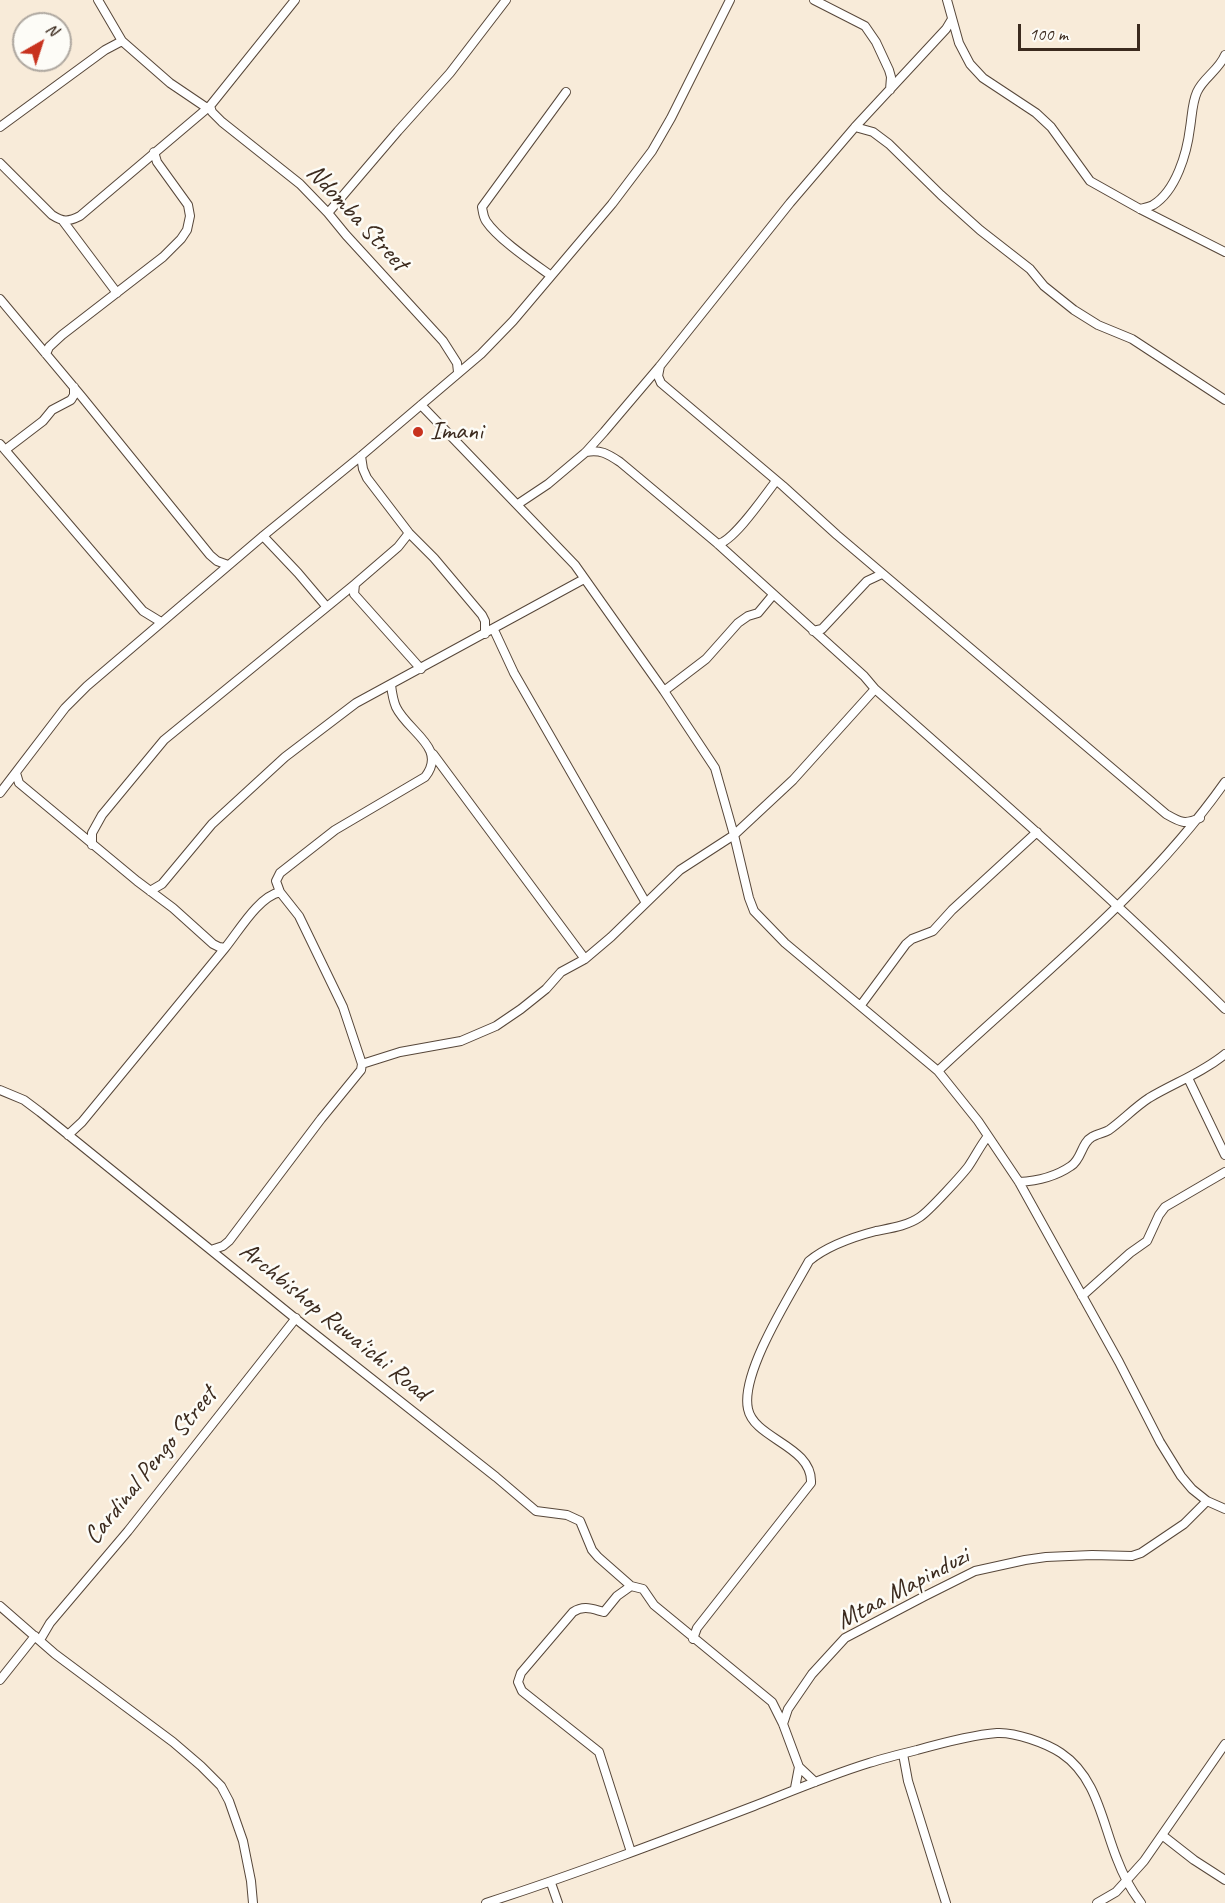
<!DOCTYPE html>
<html>
<head>
<meta charset="utf-8">
<style>
	body { margin:0 }
	#map { position:relative; width:1225px; height:1903px; overflow:hidden; background:#f8ebd9; font-family:Caveat,sans-serif }
	canvas { display:block }
	.north { position:absolute; left:12px; top:12px; width:60px; height:60px; box-sizing:border-box; background:#fdfcf7; border:2px solid #afa8a0; border-radius:50%; rotate:39deg; font-size:16px; font-weight:700; line-height:24px; text-align:center; color:#3b2a1e }
	.north::after { content:''; display:block; margin:auto; width:21px; height:27px; background:#c8321e; clip-path:polygon(50% 0,100% 100%,50% 72%,0 100%) }
	.scale { position:absolute; left:1018px; top:24px; width:122px; height:27px; box-sizing:border-box; border:3px solid #3b2a1e; border-top:0; padding-left:8px; font-size:18px; line-height:21px; white-space:nowrap; color:#3b2a1e; -webkit-text-stroke:4px #fdfcf7; paint-order:stroke }
</style>
</head>
<body>
<div id="map">
<canvas width="1225" height="1903"></canvas>
<div class="north">N</div>
<div class="scale">100 m</div>
</div>
<script>
const context = document.querySelector('canvas').getContext('2d');
context.lineJoin = 'round';
function strokePath(path, color, width, dash) {
  context.strokeStyle = color;
  context.lineWidth = width;
  context.lineCap = dash ? 'butt' : 'round';
  context.setLineDash(dash || []);
  context.stroke(path);
}
function label(font, color, halo, rows, align = 'center') {
  context.font = font + ' Caveat,sans-serif';
  context.lineWidth = 5;
  context.setLineDash([]);
  context.textBaseline = 'middle';
  context.strokeStyle = halo;
  context.fillStyle = color;
  for (const [text, x, y, turn = 0] of rows) {
    context.save();
    context.translate(x, y);
    context.rotate((+turn || 0) * Math.PI / 180);
    context.textAlign = isNaN(turn) ? turn : align;
    if (halo) context.strokeText(text, 0, 0);
    context.fillText(text, 0, 0);
    context.restore();
  }
}
const minor = new Path2D(`
	M98,0l24,41
	M814,0l51,26 11,16 13,28 2,7 -1,13
	M947,0l12,43 11,21 13,14 53,35 15,14 39,54 50,28 85,43
	M210,106l2,6 10,10 78,62 28,29 18,22 97,106 14,22 1,9
	M0,127l105,-77 17,-9 48,42 37,25
	M855,127l18,5 16,12 52,51 39,35 50,39 14,17 30,24 24,15 34,14 93,61
	M0,163l52,52c11,7 16,7 28,1l130,-110 85,-106
	M1140,209c4,-1 9,-2 13,-4 23,-14 34,-52 37,-77 2,-12 2,-25 7,-36 6,-14 22,-22 28,-37
	M328,213l70,-82 52,-58 56,-73
	M63,221l54,72
	M550,275c-18,-13 -52,-36 -64,-54 -3,-5 -3,-9 -4,-14l84,-115
	M0,299l82,98 128,158 7,6 11,4
	M46,354l3,-7 13,-12 101,-78 18,-18 6,-9 3,-14 -2,-11 -31,-43 -3,-10
	M660,366l-2,10 3,7 122,103 54,49 329,279c14,8 18,11 34,4
	M421,405l154,160 89,126 51,77 19,67 15,63 5,13 31,32 153,128 40,50 41,61 100,180 41,80 21,34 11,13 15,12 18,8
	M0,444l143,167 18,11
	M5,450l38,-29 9,-11 19,-10 3,-5v-8
	M586,452c14,-3 22,2 34,10l98,82 146,132 11,13c119,105 238,209 350,320
	M361,456l2,13 4,9 42,55 25,25 48,57 3,6v13
	M518,504l30,-20 38,-32 18,-20 56,-66 130,-163 65,-76 91,-98 6,-10
	M409,533l-11,14 -43,37 -1,10 67,75
	M263,536l35,37 28,33
	M718,544c16,-3 47,-49 58,-63
	M494,630l20,43 132,230
	M813,631l9,-2 45,-48 15,-7
	M664,691l42,-32 32,-36 10,-7 10,-3 15,-18
	M433,754l152,205
	M16,773l3,10 118,98 36,27 40,36 6,3 6,1c14,-17 33,-51 55,-56
	M0,793l65,-85 22,-22 176,-150 98,-80 120,-102 32,-33 99,-117 40,-53 19,-33 59,-118
	M92,845v-12l10,-18 62,-75 191,-156
	M150,891l12,-7 50,-60 73,-67 71,-54 228,-124
	M861,1005l45,-61 6,-5 21,-8 19,-21 85,-78
	M362,1064l38,-12 61,-11 35,-15 25,-17 25,-20 15,-17 24,-13 26,-22 69,-67 54,-35 59,-55 82,-91
	M938,1071c99,-93 208,-177 287,-289
	M1188,1078l37,77
	M0,1090l24,10 16,12 261,211 195,154 40,34 31,4 13,6 12,29 6,7 33,29
	M68,1135l14,-13 143,-174
	M1019,1182c19,-1 36,-5 52,-16 11,-7 10,-23 21,-29 5,-3 12,-4 17,-7 14,-10 26,-23 40,-32 25,-15 53,-25 76,-44
	M211,1250l12,-4 6,-5 92,-122 40,-49 1,-6 -19,-57 -44,-91 -19,-24 -4,-11 4,-8 55,-43 90,-53c23,-29 -17,-45 -29,-70 -3,-7 -4,-14 -5,-22
	M1082,1296l48,-43 17,-12 12,-26 6,-8 60,-35
	M0,1606l55,48 118,88 28,24 20,20 8,15 14,40 8,40 2,22
	M693,1639l4,-11 114,-145c2,-37 -57,-44 -63,-74 -8,-36 43,-115 61,-148 18,-15 44,-24 67,-30 15,-3 31,-5 44,-14 9,-6 41,-41 48,-50 7,-10 12,-21 20,-31
	M40,1640l10,-17 78,-92 168,-213
	M0,1680l35,-44
	M783,1724l5,-15 24,-35 33,-36 80,-42 50,-25 50,-11 21,-3 46,-2 40,1 9,-3 43,-29 23,-23
	M903,1754l5,27 38,122
	M799,1767l16,15
	M1162,1835l32,25 31,20
	M631,1852l-32,-100 -77,-61 -4,-9 3,-9 52,-61c11,-7 19,-3 31,0l13,-16 14,-10 12,3 11,16 118,97 11,22 16,43 -4,21
	M551,1883l7,20
	M486,1903c90,-29 179,-63 268,-97 38,-15 76,-31 115,-43 16,-5 32,-9 48,-13 25,-7 54,-15 80,-17 18,-1 49,10 64,20 36,24 41,69 56,106 6,16 14,31 24,44
	M1097,1903l19,-11 28,-31 81,-117`);
strokePath(minor, '#57473a', 10);
strokePath(minor, '#fff', 8);
for (const [x, y, r, color] of [
	[418,432,6,"#c8321e"]
]) {
  const dot = new Path2D();
  dot.arc(x, y, r, 0, 2 * Math.PI);
  context.fillStyle = color;
  context.fill(dot);
  strokePath(dot, '#fdfcf7', 2);
}
label('26px', '#3b2a1e', '#fdfcf7', [
	["Ndomba Street",357,218,47],
	["Archbishop Ruwa'ichi Road",334,1322,39],
	["Cardinal Pengo Street",151,1466,-51],
	["Mtaa Mapinduzi",903,1589,-28]
]);
label('26px', '#3b2a1e', '#fdfcf7', [
	["Imani",430,432]
], 'left');
</script>
</body>
</html>
